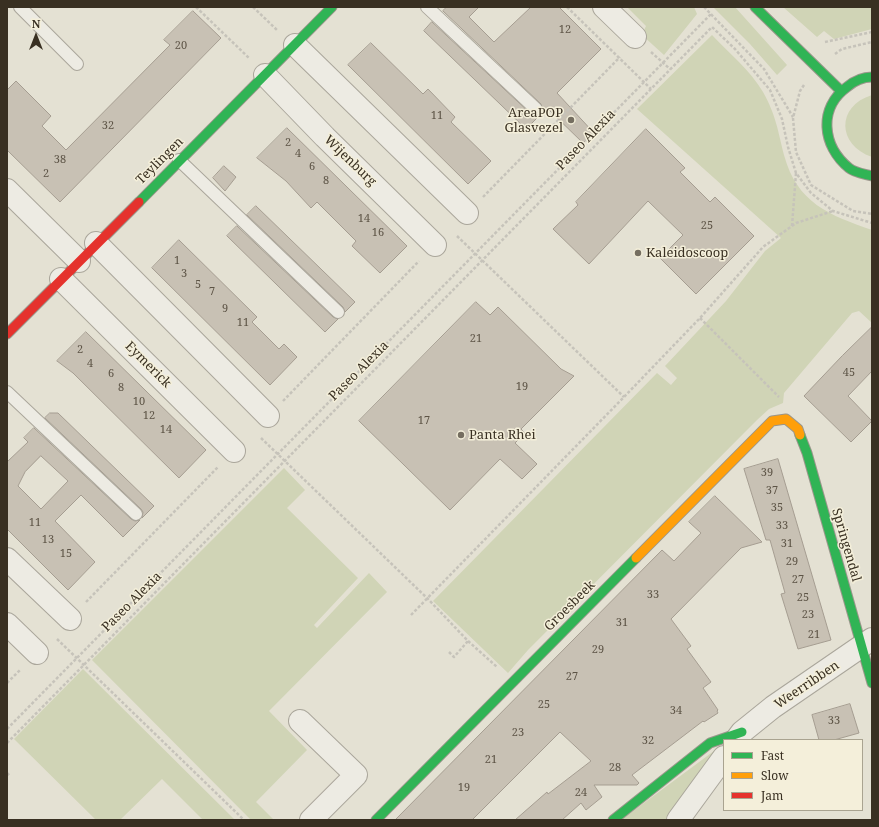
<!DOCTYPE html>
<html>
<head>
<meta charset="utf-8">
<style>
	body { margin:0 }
	#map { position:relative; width:879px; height:827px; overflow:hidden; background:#e4e1d3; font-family:"Noto Serif",serif }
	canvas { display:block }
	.frame { position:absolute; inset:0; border:8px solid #393022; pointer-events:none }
	.legend { position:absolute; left:723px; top:739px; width:140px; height:72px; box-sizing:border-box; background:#f4efda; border:1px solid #a9a390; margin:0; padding:5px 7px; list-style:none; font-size:12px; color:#393022 }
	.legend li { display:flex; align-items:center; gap:8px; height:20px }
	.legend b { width:20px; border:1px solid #a9a390 }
	.north { position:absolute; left:16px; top:16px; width:40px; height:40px; -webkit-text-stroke:3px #f4efda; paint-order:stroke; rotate:0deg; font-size:11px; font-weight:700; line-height:16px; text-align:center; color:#393022 }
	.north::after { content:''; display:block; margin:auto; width:14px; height:18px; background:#393022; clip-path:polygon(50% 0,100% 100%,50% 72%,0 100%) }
</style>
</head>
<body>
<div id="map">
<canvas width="879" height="827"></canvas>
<div class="frame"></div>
<ul class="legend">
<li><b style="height:5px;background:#30b455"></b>Fast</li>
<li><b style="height:5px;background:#ff9f0a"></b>Slow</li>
<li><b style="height:5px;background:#e5322d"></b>Jam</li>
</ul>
<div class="north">N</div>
</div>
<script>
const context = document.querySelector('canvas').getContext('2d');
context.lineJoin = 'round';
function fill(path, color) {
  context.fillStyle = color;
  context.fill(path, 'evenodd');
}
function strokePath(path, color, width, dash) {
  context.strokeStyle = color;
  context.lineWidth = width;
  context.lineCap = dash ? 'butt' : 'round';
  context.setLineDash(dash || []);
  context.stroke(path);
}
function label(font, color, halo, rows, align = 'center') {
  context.font = font + ' "Noto Serif",serif';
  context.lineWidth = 3;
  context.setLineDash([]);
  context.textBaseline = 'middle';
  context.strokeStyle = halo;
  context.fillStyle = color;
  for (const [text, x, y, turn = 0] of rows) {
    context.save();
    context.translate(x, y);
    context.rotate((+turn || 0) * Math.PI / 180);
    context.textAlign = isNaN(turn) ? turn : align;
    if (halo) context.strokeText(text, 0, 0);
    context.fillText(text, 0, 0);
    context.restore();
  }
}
fill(new Path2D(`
	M627,7h67l3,7 -33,41 -22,-20 4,-9z
	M713,7h22l52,58 -10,10 -27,-31z
	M783,7h89v22l-38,10 -10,-8 -7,6z
	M712,35c17,18 38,35 51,57 13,23 15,39 21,63 13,48 45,60 88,75v93l-13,-12 -7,2 -68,80 -1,10 -14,6 -12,11 -229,230 -20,23 -75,-72 224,-228 14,12 6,-7 -12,-12 61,-65 39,-50 16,-13 -144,-129z
	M872,95v62c-35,-12 -36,-51 0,-62z
	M284,468l21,22 -18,18 71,70 -44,47 3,3 52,-55 18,19 -118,119 38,39 -51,52 18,18h-23l-159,-160z
	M83,669l152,151h-32l-41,-41 -42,41h-24l-82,-81z
	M718,748l-31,47 -20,25h-46z`), '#d0d4b6');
const building = new Path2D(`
	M447,7h32l-10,10 25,25 37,-35h28l42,42 -44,44 37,40 -11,10 -36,-35 -4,4 -2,-8 -98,-93z
	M193,11l28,27 -161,164 -53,-52v-60l9,-9 35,35 -9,10 24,24 104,-105 -6,-5z
	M432,22l99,92 8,2 -13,13 -102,-98z
	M371,43l52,51 5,-5 27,28 -4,5 40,39 -23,23 -120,-119z
	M287,128l120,118 -27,27 -28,-27 4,-5 -39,-39 -6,6 -25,-27 -29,-23z
	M646,129l39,39 -5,4 30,30 5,-5 39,39 -58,58 -36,-36 23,-23 -35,-34 -59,63 -36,-35 25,-24 -2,-3z
	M224,166l12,11 -11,14 -12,-13z
	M256,206l99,96 -10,10 -2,-5 -96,-92z
	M237,226l96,91 5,2 -13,13 -98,-96z
	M179,240l78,77 -5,5 27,27 5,-5 13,13 -27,28 -118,-117z
	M476,302l14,13 8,-8 63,62 13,7 -53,53 4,4 -10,10 22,21 -15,15 -22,-20 -50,51 -91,-89z
	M872,327v44l-24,25 24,25 -21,21 -47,-46 38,-40z
	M86,332l120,118 -27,28 -106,-105 -16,-12z
	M50,413h8l96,93 -12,12 1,-6 -2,-3 -96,-91z
	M34,428l97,91 4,2 5,-1 -17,17 -42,-42 -26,26 40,41 -27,28 -61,-61v-67l21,-20 -4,-4zM41,456l27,25 -27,28 -23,-23 7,-14z
	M778,459l53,181 -33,9 -17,-55 4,-1 -15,-53h-4l-22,-71z
	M715,496l47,46 -21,6 -70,71 20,27 -4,3 24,33 -8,6 15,22 -1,1 1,2 -14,9 -1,-1 -71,54 7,8 -2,2h-43l8,12 -16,13 -5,-7 -19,17h-47l32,-28 1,2 43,-33 -31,-29 -88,88h-77l267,-270 12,11 27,-28 -12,-11z
	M850,704l9,29 -25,7h-15l-7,-25z`);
fill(building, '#c8c1b4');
strokePath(building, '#a59d91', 1);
const lane = new Path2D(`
	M20,7l57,57
	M427,7l109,102
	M179,160l159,152
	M7,392l129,122`);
const street = new Path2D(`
	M604,7l31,30
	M295,45l172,168
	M265,75l60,62 110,108
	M7,190l72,71
	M96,243l172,173
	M61,279l173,172
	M7,559l63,60
	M7,624l30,29
	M300,721l56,54 -45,45
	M736,740l6,-8 31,-25 99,-68
	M678,820l46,-63`);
const fast = new Path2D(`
	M755,7l85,83
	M872,77c-10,0 -18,4 -25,10 -29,21 -25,59 2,81 6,5 16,6 23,8
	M139,202l193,-195
	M800,435l7,18 65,230
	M376,820l260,-262
	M613,820l97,-77 32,-11`);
const slow = new Path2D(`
	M636,558l136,-137 14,-2 12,10 2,6`);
const jam = new Path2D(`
	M7,334l132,-132`);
strokePath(lane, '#aaa69b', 14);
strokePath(street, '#aaa69b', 24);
strokePath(fast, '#9a968b', 11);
strokePath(slow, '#9a968b', 11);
strokePath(jam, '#9a968b', 11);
strokePath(new Path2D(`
	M196,7l53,51
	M253,7l24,23
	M567,7l84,82
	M704,7l60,62 29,48
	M825,42l47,-10
	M651,52l19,17
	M835,54l7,-5 30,-7
	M804,85l-4,6 -7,27 3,34 15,33 42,26 19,3
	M483,197l137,-140
	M792,226l4,-53
	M457,236l167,161
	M700,318l79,79
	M283,401l136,-140
	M261,438l167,161 40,42 29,26
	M86,602l132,-135
	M411,615l213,-218 76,-79 63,-71 33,-24 37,-12
	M57,639l187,181
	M449,652l5,5 14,-16
	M7,683l14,-14
	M7,729l704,-715
	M7,743l705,-716 23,22 35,41 12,29 6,28 8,26 15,20 22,18 39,12
	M7,773l3,3`), '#c6c3ba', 2.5, [3, 2]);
strokePath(lane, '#edebe3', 12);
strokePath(street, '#edebe3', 22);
strokePath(fast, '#30b455', 9);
strokePath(slow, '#ff9f0a', 9);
strokePath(jam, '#e5322d', 9);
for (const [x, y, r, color] of [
	[571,120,4,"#756e60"],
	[638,253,4,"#756e60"],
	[461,435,4,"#756e60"]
]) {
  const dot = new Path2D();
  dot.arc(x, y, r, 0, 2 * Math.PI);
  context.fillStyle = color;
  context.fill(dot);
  strokePath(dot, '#f4efda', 1.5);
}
label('11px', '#5d5446', null, [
	["12",565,30],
	["20",181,46],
	["11",437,116],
	["32",108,126],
	["2",288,143],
	["4",298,154],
	["38",60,160],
	["6",312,167],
	["2",46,174],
	["8",326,181],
	["14",364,219],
	["25",707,226],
	["16",378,233],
	["1",177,261],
	["3",184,274],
	["5",198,285],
	["7",212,292],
	["9",225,309],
	["11",243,323],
	["21",476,339],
	["2",80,350],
	["4",90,364],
	["45",849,373],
	["6",111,374],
	["19",522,387],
	["8",121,388],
	["10",139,402],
	["12",149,416],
	["17",424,421],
	["14",166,430],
	["39",767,473],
	["37",772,491],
	["35",777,508],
	["11",35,523],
	["33",782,526],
	["13",48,540],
	["31",787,544],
	["15",66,554],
	["29",792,562],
	["27",798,580],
	["33",653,595],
	["25",803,598],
	["23",808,615],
	["31",622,623],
	["21",814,635],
	["29",598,650],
	["27",572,677],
	["25",544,705],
	["34",676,711],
	["33",834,721],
	["23",518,733],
	["32",648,741],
	["21",491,760],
	["28",615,768],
	["19",464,788],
	["24",581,793]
]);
label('13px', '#393022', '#f4efda', [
	["AreaPOP",563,113,"right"],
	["Glasvezel",563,128,"right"],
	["Kaleidoscoop",646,253],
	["Panta Rhei",469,435]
], 'left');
label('13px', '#393022', '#f4efda', [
	["Paseo Alexia",586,140,-46],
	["Teylingen",160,161,-45],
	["Wijenburg",350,161,44],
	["Eymerick",148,365,45],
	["Paseo Alexia",359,371,-45],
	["Springendal",846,545,74],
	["Paseo Alexia",132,602,-45],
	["Groesbeek",570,606,-45],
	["Weerribben",807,685,-34]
]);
</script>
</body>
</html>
